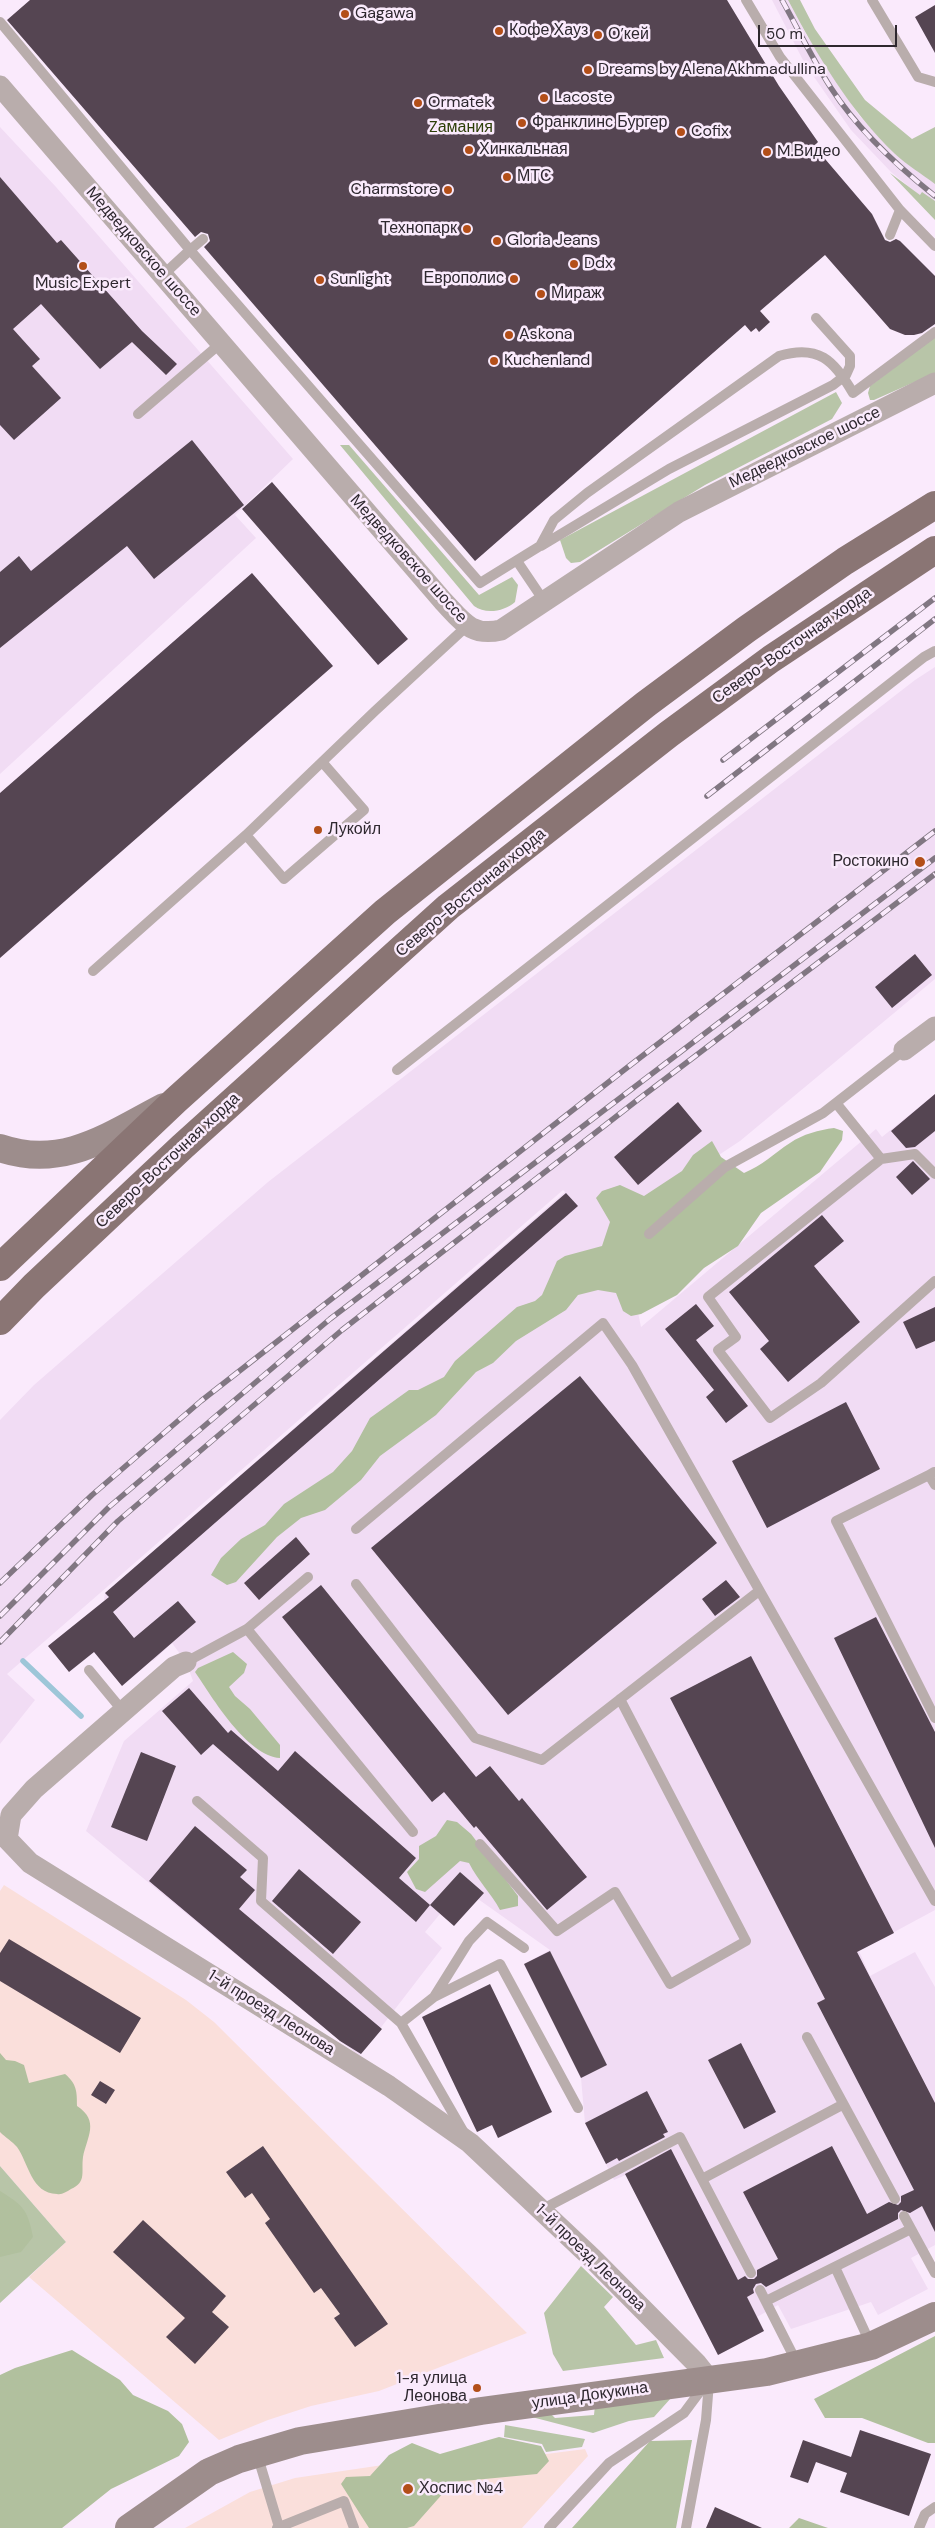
<!DOCTYPE html>
<html>
<head>
<meta charset="utf-8">
<style>
	body { margin:0 }
	#map { position:relative; width:935px; height:2528px; overflow:hidden; background:#faeafc; font-family:"DM Sans",sans-serif }
	canvas { display:block }
	.scale { position:absolute; left:758px; top:25px; width:139px; height:22px; box-sizing:border-box; border:2px solid #2e282f; border-top:0; padding-left:6px; font-size:15px; line-height:18px; white-space:nowrap; color:#2e282f; -webkit-text-stroke:4px #faeafc; paint-order:stroke }
</style>
</head>
<body>
<div id="map">
<canvas width="935" height="2528"></canvas>
<div class="scale">50 m</div>
</div>
<script>
const context = document.querySelector('canvas').getContext('2d');
context.lineJoin = 'round';
function fill(path, color) {
  context.fillStyle = color;
  context.fill(path, 'evenodd');
}
function strokePath(path, color, width, dash) {
  context.strokeStyle = color;
  context.lineWidth = width;
  context.lineCap = dash ? 'butt' : 'round';
  context.setLineDash(dash || []);
  context.stroke(path);
}
function label(font, color, halo, rows, align = 'center') {
  context.font = font + ' "DM Sans",sans-serif';
  context.lineWidth = 5;
  context.setLineDash([]);
  context.textBaseline = 'middle';
  context.strokeStyle = halo;
  context.fillStyle = color;
  for (const [text, x, y, turn = 0] of rows) {
    context.save();
    context.translate(x, y);
    context.rotate((+turn || 0) * Math.PI / 180);
    context.textAlign = isNaN(turn) ? turn : align;
    if (halo) context.strokeText(text, 0, 0);
    context.fillText(text, 0, 0);
    context.restore();
  }
}
fill(new Path2D(`
	M772,0h16l19,36 51,78 38,41 39,-20v73l-44,-36 -40,-42 -46,-66z
	M0,127l56,60 237,272 -58,56 21,23 -256,236z
	M935,667v312l-195,162 -121,80 22,106 235,-198 6,8 53,-43v816l-76,41 11,25 45,-24 20,35v258l-24,13 17,31 -50,26 -7,-13 -80,27 -13,-24 -21,12 7,14 -46,24 -92,-180 -12,5 -29,-57 -4,-45 -57,-114 26,-14 -72,-51 -18,-27 -30,33 10,9 -15,18 17,16 -83,108 -273,-225 38,-90 69,-60 -7,-19 -14,-19 -19,18 -49,-61 1,-7 460,-401 -2,-2 -556,484 28,26 -35,44v-324l34,-35 234,-203 647,-502z`), '#f1dcf4');
fill(new Path2D(`
	M4,1885l182,115 28,22 313,311 -148,58 -68,15 -43,14 -49,20 -190,-163 37,-35 -66,-76v-275z
	M585,2449l3,7 -66,72h-337l65,-36 45,-14 88,-13 16,8z`), '#fadfdb');
fill(new Path2D(`
	M788,0h12l15,29 50,71 47,39 23,-12v57c-13,-10 -28,-19 -40,-30 -45,-43 -78,-99 -107,-154z
	M890,173l30,22 2,-3 13,9v19z
	M935,337v36l-61,27h-4l-2,-7 2,-7z
	M836,392l6,11 -10,16 -127,66 -125,77 -9,1 -5,-5 -6,-18z
	M340,445h9l130,150 33,-18 6,8 -3,17c-10,9 -29,13 -41,4z
	M0,2166l66,76 -66,61z
	M581,2266l32,31 -9,10 32,38 20,-5 8,18 -101,13 -10,-17 -9,-41z
	M671,2398l-17,19 -25,4 -36,12 -65,-17 21,-4 6,6 39,-3 1,-10z
	M505,2425l80,14 -3,8 -36,5 -4,-8 -38,-7z`), '#b8c5a8');
fill(new Path2D(`
	M834,1128l9,3 -1,9 -22,32 -59,41 -23,33 -34,22 -27,27 -36,19 -10,2 -8,-5 -7,-18 -18,-3 -20,5 -12,15 -50,31 -23,22 -17,9 -40,43 -56,41 -19,24 -36,30 -24,8 -24,19 -41,45 -9,3 -16,-10 10,-17 20,-19 24,-14 19,-21 49,-32 19,-21 18,-33 39,-28h9l26,-13 11,-16 62,-54 18,-6 7,-6 15,-34 8,-5 37,-10 8,-24 -14,-24 6,-7 18,-6 24,11 38,-25 11,-16 19,-14 9,16 23,16c19,-8 29,-19 46,-30 13,-9 29,-13 44,-15z
	M233,1652l14,12 -3,9 -15,14 6,9 15,13 30,36v13c-33,-2 -68,-61 -85,-86l3,-4z
	M447,1820l10,2 14,12 47,62v10l-18,4c-9,-17 -22,-29 -31,-47l-9,-2 -35,31 -9,-3 -9,-17 12,-13v-13l17,-10z
	M0,2053l6,7 9,1 9,4 5,18 36,-9c12,10 12,18 12,32 23,15 10,31 6,51 -2,15 4,25 -12,32 -5,3 -9,6 -14,5 -26,-1 -28,-30 -40,-47 -4,-5 -12,-10 -17,-15z
	M0,2191c23,14 28,19 33,46l-12,15 -21,5z
	M935,2336v107h-7l-66,-25h-37l-11,-19z
	M72,2350l48,30 13,15 35,16 14,13 7,18 -10,14 -68,33 -49,39h-62v-153l15,-7z
	M499,2437l42,9 8,15 -12,13 -84,8 -39,44 -7,2h-38l-28,-44 5,-7 24,-1 19,-21 23,-12 28,11z
	M692,2440l-16,88h-104l78,-87z
	M799,2518l29,10h-39z`), '#b1c09e');
strokePath(new Path2D(`
	M23,1661l58,55`), '#9dc6d8', 5.5);
fill(new Path2D(`
	M30,0h697l52,86 39,56 -4,4 58,68 13,26 5,2 6,-3 4,2 35,35v48l-13,9 -8,2h-9l-15,-6 -65,-74 -65,56 10,11 -11,10 -3,-4 -5,4 -6,-7 -270,236 -271,-314 6,-6 -2,-7 -7,-2 -6,5 -188,-217z
	M935,5v48l-20,-36z
	M0,177l57,66 4,-3 81,91 35,33 -11,11 -34,-33 -32,27 -59,-65 -28,25 27,30 -8,7 29,32 -47,42 -14,-15z
	M192,440l52,65 -90,74 -27,-33 -127,102v-76l19,-16 12,15z
	M272,482l136,157 -30,26 -136,-156z
	M252,573l81,93 -333,292v-165z
	M915,954l17,21 -40,33 -17,-21z
	M935,1094v37l-20,16 -9,1 -15,-17z
	M678,1102l24,29 -64,54 -24,-28z
	M913,1161l17,18 -18,16 -16,-18z
	M566,1193l12,13 -465,406 21,26 44,-37 18,21 -74,64 -28,-34 -25,20 -21,-26 61,-49 -4,-4z
	M822,1215l22,26 -30,25 46,56 -72,60 -28,-33 9,-8 -40,-49z
	M696,1304l18,22 -18,14 52,66 -22,17 -20,-26 8,-7 -49,-61z
	M935,1307v34l-19,8 -13,-27z
	M580,1376l137,167 -209,172 -137,-167z
	M846,1402l34,67 -113,59 -35,-67z
	M296,1537l14,17 -51,46 -15,-17z
	M726,1580l14,17 -25,19 -13,-17z
	M321,1585l155,192 14,-11 29,35 3,-3 65,79 -40,33 -71,-84 -2,2 -30,-36 -12,10 -150,-185z
	M876,1617l59,115v116l-101,-210z
	M751,1656l143,277 -37,19 78,151v129l-13,-26 -12,7 -9,-3 -3,3v6l-132,68 -5,-4 -5,1 -3,5 1,4 -7,4 17,34 -46,24 -93,-181 46,-25 67,131 7,-4 3,3h6l3,-3v-6l21,-11 -35,-67 89,-46 35,68 22,-12 9,3 3,-3v-6l13,-6 -97,-187 8,-4 -155,-301z
	M189,1688l39,45 3,-3 47,41 17,-20 121,107 -17,20 31,27 -14,17 -203,-178 -12,11 -39,-44z
	M141,1752l35,14 -29,75 -36,-14z
	M195,1826l52,44 -7,7 15,13 -16,19 143,120 -21,25 -21,-13 -191,-160z
	M299,1869l62,53 -28,32 -61,-53z
	M460,1872l24,21 -30,33 -24,-21z
	M9,1939l132,79 -21,35 -120,-72v-28z
	M550,1951l57,114 -26,13 -57,-114z
	M490,1984l62,128 -54,26 -6,-13 -15,7 -55,-115z
	M741,2043l35,69 -32,17 -36,-69z
	M100,2081l15,9 -9,14 -15,-9z
	M647,2091l21,41 -5,2 2,3 -46,24 -2,-3 -11,6 -21,-41z
	M263,2146l125,178 -33,23 -21,-29 6,-4 -19,-26 -7,5 -49,-70 5,-4 -18,-26 -7,5 -19,-26z
	M143,2220l83,76 -14,16 17,15 -34,37 -29,-27 19,-19 -72,-66z
	M860,2430l71,24 -22,62 -69,-24 7,-19 -31,-11 -8,21 -18,-6 13,-37 48,17z
	M715,2507l47,21h-56z`), '#554552');
strokePath(new Path2D(`
	M746,0l34,57 120,153 35,36
	M872,0l46,77 17,5
	M0,22l190,228 -27,25
	M890,235l10,-25
	M203,239l-13,11 290,333 60,-37 14,-26 33,-27 192,-137c39,-12 55,4 74,37l82,-61
	M138,414l83,-71
	M541,546l128,-77 164,-84 13,-10 4,-9v-10l-34,-38
	M517,561l27,40
	M246,835l38,44 80,-69 -41,-47
	M93,971l153,-136 129,-124 92,-85
	M397,1070l527,-413 11,-6
	M836,1103l45,56
	M935,1174l-20,-20 -34,5 -173,138 28,40 -18,13 52,68 51,-35 114,-102
	M649,1234l76,-67 98,-54 81,-63
	M934,1472l-5,3 6,10
	M929,1475l-93,46 99,197
	M356,1529l247,-206 29,42 303,536
	M356,1584l119,154 67,22 217,-169
	M247,1629l166,203
	M186,1662l61,-33 61,-52
	M89,1670l33,40
	M197,1801l66,57 -2,43 140,122 62,108
	M480,1844l77,87 58,-39 55,92 76,-43 -126,-242
	M434,1997l66,-33 78,144
	M401,2023l33,-26 35,-56 18,-19 37,26
	M807,2037l88,162
	M702,2179l140,-74
	M541,2210l139,-73 71,136
	M904,2216l31,57
	M835,2267l36,78
	M760,2290l37,73
	M766,2301l145,-72
	M257,2454l22,73
	M277,2528l67,-27 10,27
	M549,2528l60,-65 75,-50 20,-27
	M686,2528l20,-108 3,-38
	M919,2528l6,-14 10,-7`), '#b9adac', 10);
strokePath(new Path2D(`
	M0,86l443,515c19,20 28,36 58,29l178,-118 256,-129
	M904,1050l31,-23
	M186,1662l-12,5 -140,122 -23,26 -4,24 23,24 359,223 81,57 122,115 105,106 12,15`), '#b9adac', 21);
strokePath(new Path2D(`
	M0,1148c63,22 110,-13 164,-41
	M129,2528l80,-56 30,-13 61,-18 181,-30 286,-39 104,-26 64,-30`), '#9d8d8c', 28);
strokePath(new Path2D(`
	M0,1267l176,-167 209,-188 261,-208 101,-75 98,-68 90,-56
	M0,1321l34,-35 148,-139 266,-240 221,-173 102,-75 164,-109`), '#8a7574', 28);
const rail = new Path2D(`
	M782,0c16,29 31,60 49,88 27,42 65,77 104,108
	M723,760l212,-162
	M707,796l228,-177
	M0,1583l92,-88 109,-94 423,-331 311,-239
	M0,1616l109,-109 221,-188 605,-461
	M0,1642l118,-121 224,-191 298,-232 295,-224`);
strokePath(rail, '#817782', 5.5);
strokePath(rail, '#faeafc', 4, [11]);
for (const [x, y, r, color] of [
	[345,14,5,"#b34f19"],
	[499,31,5,"#b34f19"],
	[598,35,5,"#b34f19"],
	[588,70,5,"#b34f19"],
	[544,98,5,"#b34f19"],
	[418,103,5,"#b34f19"],
	[522,123,5,"#b34f19"],
	[681,132,5,"#b34f19"],
	[469,150,5,"#b34f19"],
	[767,152,5,"#b34f19"],
	[507,177,5,"#b34f19"],
	[448,190,5,"#b34f19"],
	[467,229,5,"#b34f19"],
	[497,241,5,"#b34f19"],
	[574,264,5,"#b34f19"],
	[83,266,5,"#b34f19"],
	[514,279,5,"#b34f19"],
	[320,280,5,"#b34f19"],
	[541,294,5,"#b34f19"],
	[509,335,5,"#b34f19"],
	[494,361,5,"#b34f19"],
	[318,830,5,"#b34f19"],
	[920,862,6,"#b34f19"],
	[477,2388,5,"#b34f19"],
	[408,2489,6,"#b34f19"]
]) {
  const dot = new Path2D();
  dot.arc(x, y, r, 0, 2 * Math.PI);
  context.fillStyle = color;
  context.fill(dot);
  strokePath(dot, '#faeafc', 2);
}
label('16px', '#2e282f', '#faeafc', [
	["Gagawa",355,14],
	["Кофе Хауз",509,31],
	["О’кей",608,35],
	["Dreams by Alena Akhmadullina",598,70],
	["Lacoste",554,98],
	["Ormatek",428,103],
	["Франклинс Бургер",532,123],
	["Cofix",691,132],
	["Хинкальная",479,150],
	["M.Видео",777,152],
	["МТС",517,177],
	["Charmstore",438,190,"right"],
	["Технопарк",457,229,"right"],
	["Gloria Jeans",507,241],
	["Ddx",584,264],
	["Европолис",504,279,"right"],
	["Sunlight",330,280],
	["Music Expert",83,284,"center"],
	["Мираж",551,294],
	["Askona",519,335],
	["Kuchenland",504,361],
	["Лукойл",328,830],
	["Ростокино",909,862,"right"],
	["1-я улица",467,2379,"right"],
	["Леонова",467,2397,"right"],
	["Хоспис №4",419,2489]
], 'left');
label('16px', '#2c3f07', '#faeafc', [
	["Zамания",461,128]
]);
label('16px', '#2e282f', '#faeafc', [
	["Медведковское шоссе",143,252,49],
	["Медведковское шоссе",805,448,-26],
	["Медведковское шоссе",408,559,48],
	["Северо-Восточная хорда",792,646,-35],
	["Северо-Восточная хорда",471,893,-40],
	["Северо-Восточная хорда",168,1161,-43],
	["1-й проезд Леонова",271,2013,32],
	["1-й проезд Леонова",590,2258,44],
	["улица Докукина",590,2396,-8]
]);
</script>
</body>
</html>
